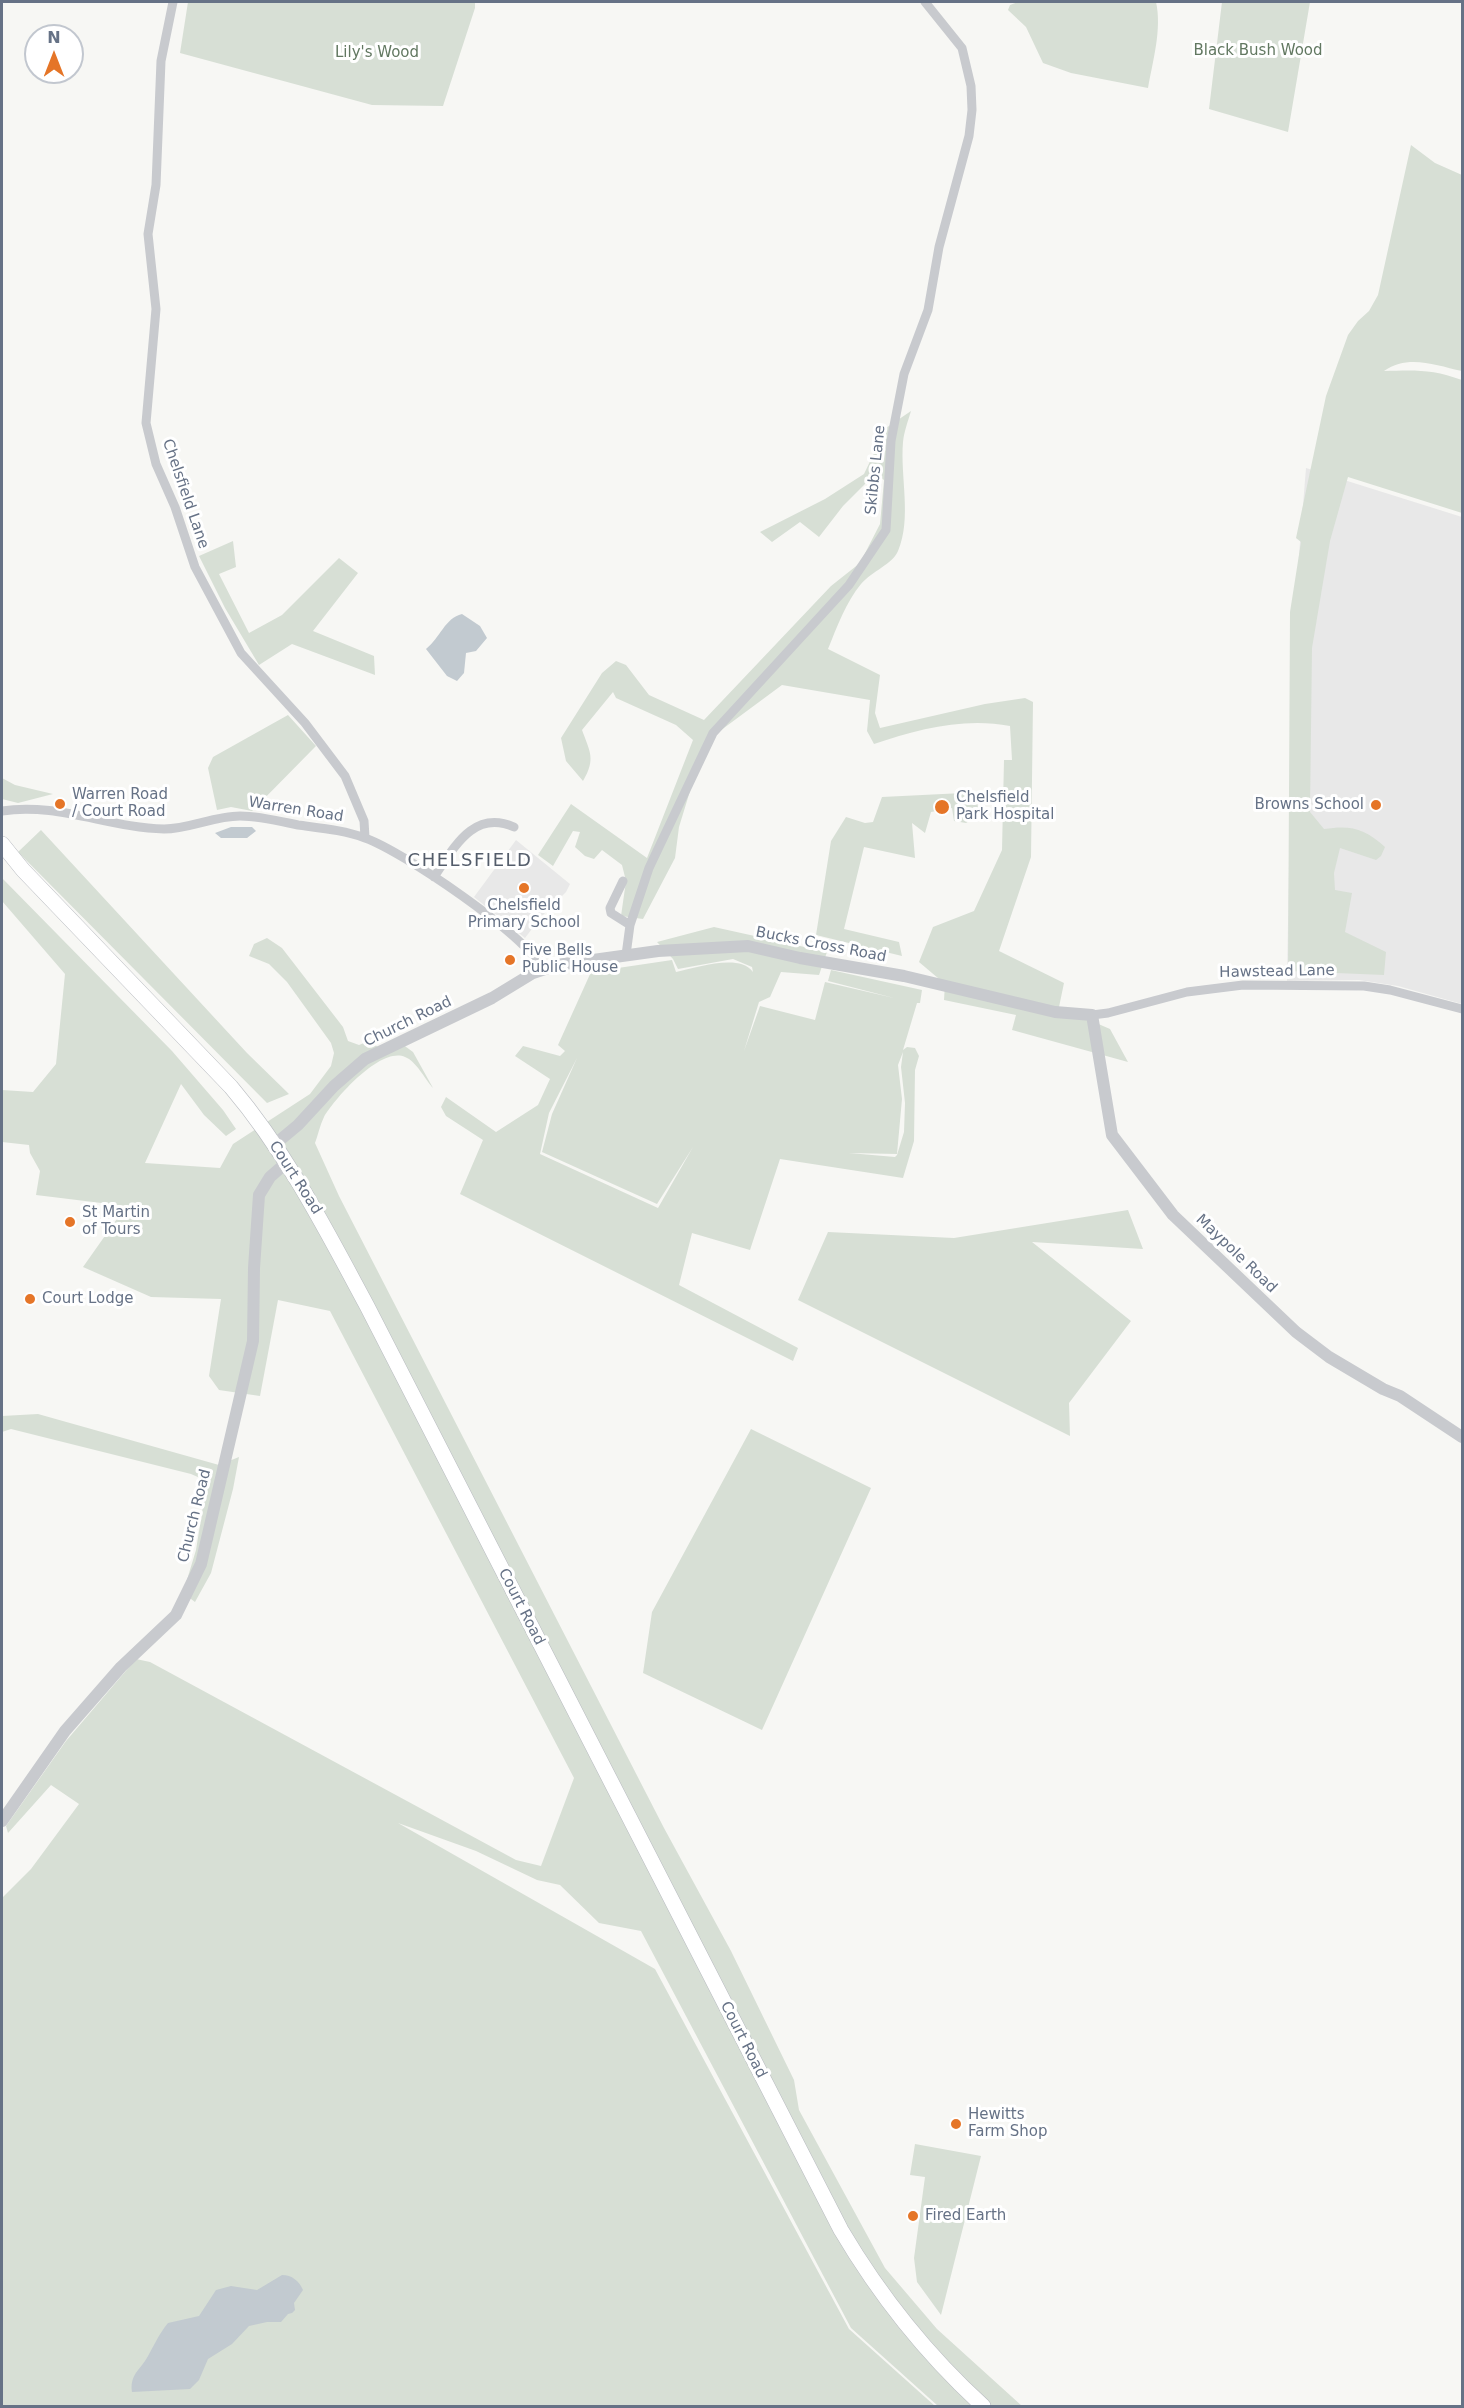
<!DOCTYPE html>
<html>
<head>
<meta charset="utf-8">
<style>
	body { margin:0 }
	#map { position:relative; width:1464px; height:2408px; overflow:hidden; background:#f7f7f4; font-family:"DejaVu Sans",sans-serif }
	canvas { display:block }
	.frame { position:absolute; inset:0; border:3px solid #667286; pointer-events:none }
	.north { position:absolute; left:24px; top:24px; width:60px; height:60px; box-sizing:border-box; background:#fff; border:2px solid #c2c7cf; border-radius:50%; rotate:0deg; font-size:16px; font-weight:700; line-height:24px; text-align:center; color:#667286 }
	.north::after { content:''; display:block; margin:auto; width:21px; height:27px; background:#e57527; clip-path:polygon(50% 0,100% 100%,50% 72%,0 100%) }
</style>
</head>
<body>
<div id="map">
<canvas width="1464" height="2408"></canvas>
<div class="frame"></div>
<div class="north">N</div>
</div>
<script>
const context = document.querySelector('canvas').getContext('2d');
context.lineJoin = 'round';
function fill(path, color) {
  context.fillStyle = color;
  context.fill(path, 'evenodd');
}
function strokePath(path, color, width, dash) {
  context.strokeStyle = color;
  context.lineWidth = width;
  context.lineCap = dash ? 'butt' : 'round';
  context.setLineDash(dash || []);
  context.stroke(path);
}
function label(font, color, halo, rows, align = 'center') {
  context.font = font + ' "DejaVu Sans",sans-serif';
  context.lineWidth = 6;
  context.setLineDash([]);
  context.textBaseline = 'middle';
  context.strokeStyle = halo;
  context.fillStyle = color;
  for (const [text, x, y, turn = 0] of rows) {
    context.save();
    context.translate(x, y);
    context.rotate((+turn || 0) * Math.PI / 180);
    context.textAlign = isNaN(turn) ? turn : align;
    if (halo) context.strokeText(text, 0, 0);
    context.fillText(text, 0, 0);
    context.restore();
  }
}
fill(new Path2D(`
	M1306,468l156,49v487l-64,-18 -39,-6 -72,1 6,-352z
	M516,840l54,44 -4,8 -25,25 -16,21 -51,-41z`), '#e8e8e8');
fill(new Path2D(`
	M188,2h287v6l-32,98 -71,-1 -192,-52z
	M1018,2h138c6,27 -3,58 -8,86l-77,-15 -28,-10 -17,-36 -18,-17 2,-5z
	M1222,2h88l-22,130 -79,-23z
	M1411,145l24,18 27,12v196c-27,-6 -54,-17 -78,0 31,-1 48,-2 78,9v133l-114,-36 -18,64 -18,107 -2,164 14,17c27,-4 40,-1 61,18l-4,9 -5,4 -36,-12 -6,25 1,17 17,3 -7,39 41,20 -2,23 -96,-4 2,-359 11,-70 -5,-4 30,-142 22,-61 10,-14 11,-10 9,-16z
	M911,411c-3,10 -7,21 -8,31 -3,35 9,76 -5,109 -5,13 -26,20 -37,33 -15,18 -24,43 -33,65l52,26 -5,38 5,15 105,-24 40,-6 8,4 -2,155 -32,94 65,32 -5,24 51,22 18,33 -116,-32 4,-15 -72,-15 1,-16 -26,-22 14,-35 41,-16 28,-61 2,-90h8l-2,-34c-45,-9 -93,3 -136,18l-7,-13 3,-31 -88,-15 -77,57 -26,85 -4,31 -32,61 -22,-3 5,-35 -4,-16 -20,-15 -8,9 -9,-3 -10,-9 5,-15 -7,-1 -20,35 -15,-11 33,-51 76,54 46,-118 -17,-15 -60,-27 -3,-6 -31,38c8,22 14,29 1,51l-17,-20 -5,-23 41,-65 14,-12 10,4 23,30 55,25 127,-134 29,-23 20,-39 4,-44 -9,-6 -32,32 -24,31 -19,-15 -28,20 -12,-10 65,-33 39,-25 22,-46z
	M233,541l3,26 -17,7 30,59 33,-18 57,-57 19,15 -45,58 61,25 1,19 -83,-31 -33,21 -34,-57 -26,-52z
	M288,715l28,31 -64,65 -21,-4 -14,3 -9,-42 5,-11z
	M2,778l13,7 38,9 -35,9 -16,-4z
	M963,793l14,8 2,14 -13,8 -12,-2 -2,-13 -21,4 -6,21 -13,-10 3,35 -51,-11 -20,82 55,13 3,14 -86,-21 15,-94 15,-24 19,6 8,-1 9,-25z
	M41,830l206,223 42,41 -22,9 -249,-251z
	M2,878l170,173 51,59 13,19 -10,7 -22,-21 -23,-31 -36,79 75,5 13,-24 77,-50 21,-28 3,-13 -3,-10 -44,-61 -18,-18 -20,-8 5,-12 13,-6 15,10 61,79 5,14 11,4 10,-4 12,8 21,-5 11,8 20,36c-8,-9 -17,-27 -28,-31 -24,-11 -70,41 -81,60 -4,8 -6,18 -9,26l24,53 325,632 67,123 63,129 5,30 86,158 52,61 85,77h-84l-87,-78 -210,-397 -42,-8 -39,-38 -23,-5 -61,-29 -78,-28 257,146 194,360 86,77h-933v-508l29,-29 48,-65 -28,-19 -43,48 -2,-7 60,-85 70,-82 14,3 366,198 25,6 33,-88 -244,-467 -52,-11 -18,96 -41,-6 -10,-14 12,-77 -70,-2 -68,-30 43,-61 -90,-11 4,-24 -10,-18 -1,-8 -27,-3v-52l31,2 23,-28 9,-90 -63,-73z
	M714,927l113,25 -8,23 -38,-3 -11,25 -11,5 -15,49 16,-45 55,14 10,-38 69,16 -66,-17 3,-11 91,20 -2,13h-3l-14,47 4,-3 8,1 4,8 -4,14 -1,71 -11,37 -123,-19 -30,91 -58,-17 -13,52 119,63 -5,13 -333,-167 23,-54 -37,-24 -5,-9 5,-10 50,35 42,-27 12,-26 -35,-23 8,-10 37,10 5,-5 -7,-6 33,-73 81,-12 4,12c21,-4 63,-19 77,0l-1,-5 -19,-8 -55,10 -5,-10 -16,-17zM903,1052l-2,15 4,36 -1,29 -7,23 -2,2 -46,-4 48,1 5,-55 -4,-34zM577,1058l-25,56 -10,38 115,52 36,-57 -35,61 -118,-54 9,-41z
	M1128,1210l15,39 -111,-7 99,79 -62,82 1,33 -272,-136 30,-68 126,6z
	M38,1414l181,51 20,-8 -6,32 -22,84 -16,29 -12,-9 13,-43 11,-69 -16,-7 -180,-45 -9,3v-16z
	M751,1429l120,59 -109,242 -119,-57 9,-61z
	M915,2144l66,12 -40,159 -24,-33 -3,-24 11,-81 -15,-2z`), '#d7dfd5');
fill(new Path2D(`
	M462,614l18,12 7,12 -11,13 -10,2 -2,20 -7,8 -10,-5 -21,-27c14,-11 19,-31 36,-35z
	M231,827h21l4,4 -9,7h-26l-6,-5z
	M282,2275c10,0 17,6 21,15l-9,13 1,7 -3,3 -4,1 -7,8h-14l-18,4 -17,18 -24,15 -9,21 -9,9 -58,3c-2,-15 5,-20 13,-31 8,-13 13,-26 23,-38l31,-7 17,-26 15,-4 26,4z`), '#c2cad0');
const primary = new Path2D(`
	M2,844l21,26 208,217c56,66 95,143 136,219l474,924c39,66 85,124 142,176`);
strokePath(primary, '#b8bbc0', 16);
strokePath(new Path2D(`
	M173,2l-12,59 -5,124 -8,49 8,75 -10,114 10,41 19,43 20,60 46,86 64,70 40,53 19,45 1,16
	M2,811c54,-9 108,17 162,18 25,0 50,-13 76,-13 19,0 39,5 58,9 22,3 46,5 67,13 37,13 162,97 177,131
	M434,877c20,-29 39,-68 80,-50
	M623,881l-13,27 1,5 19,12
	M626,955l4,-30 19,-57 64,-135 136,-148 37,-55 5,-89 13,-67 24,-64 11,-63 30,-111 3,-26 -1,-24 -9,-38 -37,-46
	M1092,1015l16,-2 79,-21 56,-7 121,1 26,4 72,19`), '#c8cace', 9);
strokePath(new Path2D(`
	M274,1145l24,-20 36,-39 31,-27 127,-61 41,-25 24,-8 101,-14 90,-5 52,12 104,18 151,36 37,3 20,120 61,80 123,117 33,25 54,32 17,7 62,41
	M2,1821l63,-90 56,-64 55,-52 25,-51 52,-223 1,-73 5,-73 11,-18 16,-14`), '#c8cace', 12);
strokePath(primary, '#fff', 15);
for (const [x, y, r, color] of [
	[60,804,6,"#e57527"],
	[1376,805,6,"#e57527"],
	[942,807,8,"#e57527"],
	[524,888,6,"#e57527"],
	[510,960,6,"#e57527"],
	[70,1222,6,"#e57527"],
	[30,1299,6,"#e57527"],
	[956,2124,6,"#e57527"],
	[913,2216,6,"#e57527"]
]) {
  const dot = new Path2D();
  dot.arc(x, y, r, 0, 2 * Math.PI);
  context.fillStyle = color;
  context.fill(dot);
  strokePath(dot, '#fff', 2);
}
label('15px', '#627861', '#fff', [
	["Black Bush Wood",1258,51],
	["Lily's Wood",377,53]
]);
label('15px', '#667286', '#fff', [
	["Skibbs Lane",876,470,-84],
	["Chelsfield Lane",185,494,71],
	["Warren Road",296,810,9],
	["Bucks Cross Road",821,945,11],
	["Hawstead Lane",1277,972,-1],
	["Church Road",408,1022,-26],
	["Court Road",295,1178,57],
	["Maypole Road",1236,1254,44],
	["Church Road",195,1516,-76],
	["Court Road",521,1607,63],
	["Court Road",743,2040,63]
]);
label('15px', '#667286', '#fff', [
	["Warren Road",72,795],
	["/ Court Road",72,812],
	["Chelsfield",956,798],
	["Park Hospital",956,815],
	["Browns School",1364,805,"right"],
	["Chelsfield",524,906,"center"],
	["Primary School",524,923,"center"],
	["Five Bells",522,951],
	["Public House",522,968],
	["St Martin",82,1213],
	["of Tours",82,1230],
	["Court Lodge",42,1299],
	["Hewitts",968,2115],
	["Farm Shop",968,2132],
	["Fired Earth",925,2216]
], 'left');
context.letterSpacing = '1.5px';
label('18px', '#545d6b', '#fff', [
	["CHELSFIELD",470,861]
]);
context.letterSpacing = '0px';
</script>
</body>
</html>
